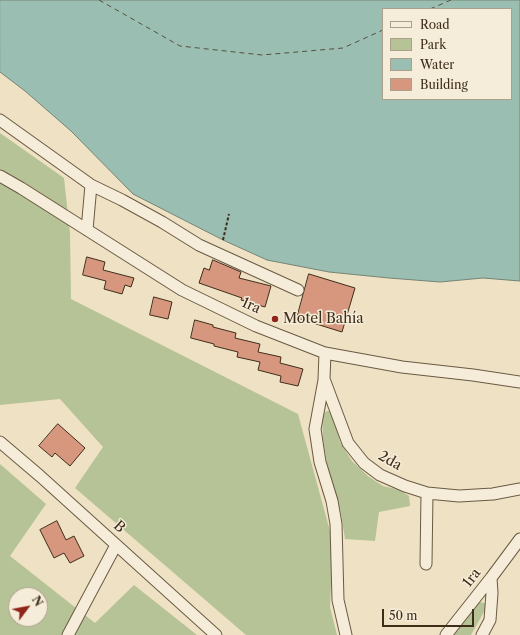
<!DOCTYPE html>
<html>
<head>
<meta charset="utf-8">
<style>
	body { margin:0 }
	#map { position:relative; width:520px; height:635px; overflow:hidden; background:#efe1c4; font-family:"Libre Caslon Text",serif }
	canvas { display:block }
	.legend { position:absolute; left:382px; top:8px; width:130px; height:92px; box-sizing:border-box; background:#f5ecd9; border:1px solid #aca08c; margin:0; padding:5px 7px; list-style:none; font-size:12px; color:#3e2d18 }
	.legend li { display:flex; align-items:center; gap:8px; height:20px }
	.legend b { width:20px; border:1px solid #aca08c }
	.north { position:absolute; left:8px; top:587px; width:40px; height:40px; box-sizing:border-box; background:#f5ecd9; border:1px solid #aca08c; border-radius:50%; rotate:58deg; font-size:11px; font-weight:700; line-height:16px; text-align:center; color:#3e2d18 }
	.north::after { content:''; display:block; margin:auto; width:14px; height:18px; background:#8f2418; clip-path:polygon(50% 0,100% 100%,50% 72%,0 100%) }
	.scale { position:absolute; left:382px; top:609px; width:92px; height:18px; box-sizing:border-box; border:2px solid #3e2d18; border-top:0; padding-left:5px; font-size:12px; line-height:14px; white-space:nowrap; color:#3e2d18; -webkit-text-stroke:3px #f5ecd9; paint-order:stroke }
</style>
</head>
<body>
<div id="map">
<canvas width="520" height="635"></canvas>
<ul class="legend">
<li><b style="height:5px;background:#f5ecd9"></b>Road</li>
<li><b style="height:11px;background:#b6c396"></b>Park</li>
<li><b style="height:11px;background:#9abeb1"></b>Water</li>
<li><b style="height:11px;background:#d7977f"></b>Building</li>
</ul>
<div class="north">N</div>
<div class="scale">50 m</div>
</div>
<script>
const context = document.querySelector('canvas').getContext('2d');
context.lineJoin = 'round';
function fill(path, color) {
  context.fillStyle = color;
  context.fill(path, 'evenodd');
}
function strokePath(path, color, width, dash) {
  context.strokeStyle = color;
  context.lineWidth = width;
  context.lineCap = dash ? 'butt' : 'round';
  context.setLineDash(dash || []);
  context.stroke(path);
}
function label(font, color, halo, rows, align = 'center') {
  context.font = font + ' "Libre Caslon Text",serif';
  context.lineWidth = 3;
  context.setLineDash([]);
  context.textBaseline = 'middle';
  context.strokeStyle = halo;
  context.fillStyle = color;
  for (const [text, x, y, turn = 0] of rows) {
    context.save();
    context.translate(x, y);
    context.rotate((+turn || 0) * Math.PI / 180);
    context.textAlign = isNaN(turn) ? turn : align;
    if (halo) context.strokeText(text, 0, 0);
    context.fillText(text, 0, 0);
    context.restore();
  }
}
fill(new Path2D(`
	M0,133l64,45 6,55 1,66 227,115 35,128 -3,65 7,28h-91l-171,-147 28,-41 -43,-48 -60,6z
	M327,411h4l4,9 5,22 12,19 16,15 15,10 13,3 8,4 5,3 1,10 -31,6 -4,29 -30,-2 -4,-25 -14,-51 -4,-24 -1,-24z
	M0,464l46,40 -36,52 85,67 39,-38 63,50h-197zM16,595h24v24h-24z
	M479,602l6,1v7l-14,25h-17z`), '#b6c396');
const water = new Path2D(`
	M0,0h520v281l-37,-3 -43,4 -51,-4 -60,-6 -62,-12 -44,-20 -90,-46 -62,-63 -46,-40 -25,-19zM383,9h128v90h-128z`);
fill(water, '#9abeb1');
strokePath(water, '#758474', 1);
strokePath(new Path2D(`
	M99,0l81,46 82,9 81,-7 40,-18
	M430,9l21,-9`), '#55513e', 1, [5, 4]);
const building = new Path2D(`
	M87,257l18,5 -2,8 31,8 -3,9 -6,-2 -3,9 -18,-5 2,-8 -23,-6z
	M213,260l28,12 -2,6 32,8 -6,21 -24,-7 1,-2 -43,-15 5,-15 5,2z
	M309,274l46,14 -13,44 -45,-14z
	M154,297l18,5 -4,17 -18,-4z
	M195,320l18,5v2l23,6 -1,5 25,6 -2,8 23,5 -1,6 23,6 -5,17 -18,-4 1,-6 -23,-6 2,-8 -23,-5 1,-5 -24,-6v-2l-23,-6z
	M58,424l27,24 -15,18 -15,-13 -3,4 -13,-11z
	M57,521l9,19 8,-4 10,20 -14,7 -6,-10 -10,5 -14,-28z`);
fill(building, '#d7977f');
strokePath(building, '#3e2d18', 1);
const minor = new Path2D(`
	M0,120l91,65 31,15 40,22 37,23 99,45
	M0,176l21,12 161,102 74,36 69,27 77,14 71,8 47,7
	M87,230l4,-45
	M325,353l-1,26 24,64 16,20 16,12 25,11 22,7 32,3 34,-2 27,-5
	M324,380l-9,49 5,33 12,39 4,23 2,76 8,35
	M0,442l40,34 176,159
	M426,564l1,-71
	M68,635l48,-90
	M446,635l45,-57 29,-39
	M482,635l8,-15 2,-27 -1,-15`);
strokePath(minor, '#6a5a43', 13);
strokePath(new Path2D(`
	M223,240l6,-26`), '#3e2d18', 2, [3, 2]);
strokePath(minor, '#f5ecd9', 11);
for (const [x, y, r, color] of [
	[275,319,4,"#8f2418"]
]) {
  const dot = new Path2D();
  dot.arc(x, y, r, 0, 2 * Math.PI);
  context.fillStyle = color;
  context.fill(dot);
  strokePath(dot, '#f5ecd9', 1.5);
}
label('14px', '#3e2d18', '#f5ecd9', [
	["1ra",251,306,25],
	["2da",390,461,30],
	["B",119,527,42],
	["1ra",472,578,-52]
]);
label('14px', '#3e2d18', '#f5ecd9', [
	["Motel Bahía",283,319]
], 'left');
</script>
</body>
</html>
